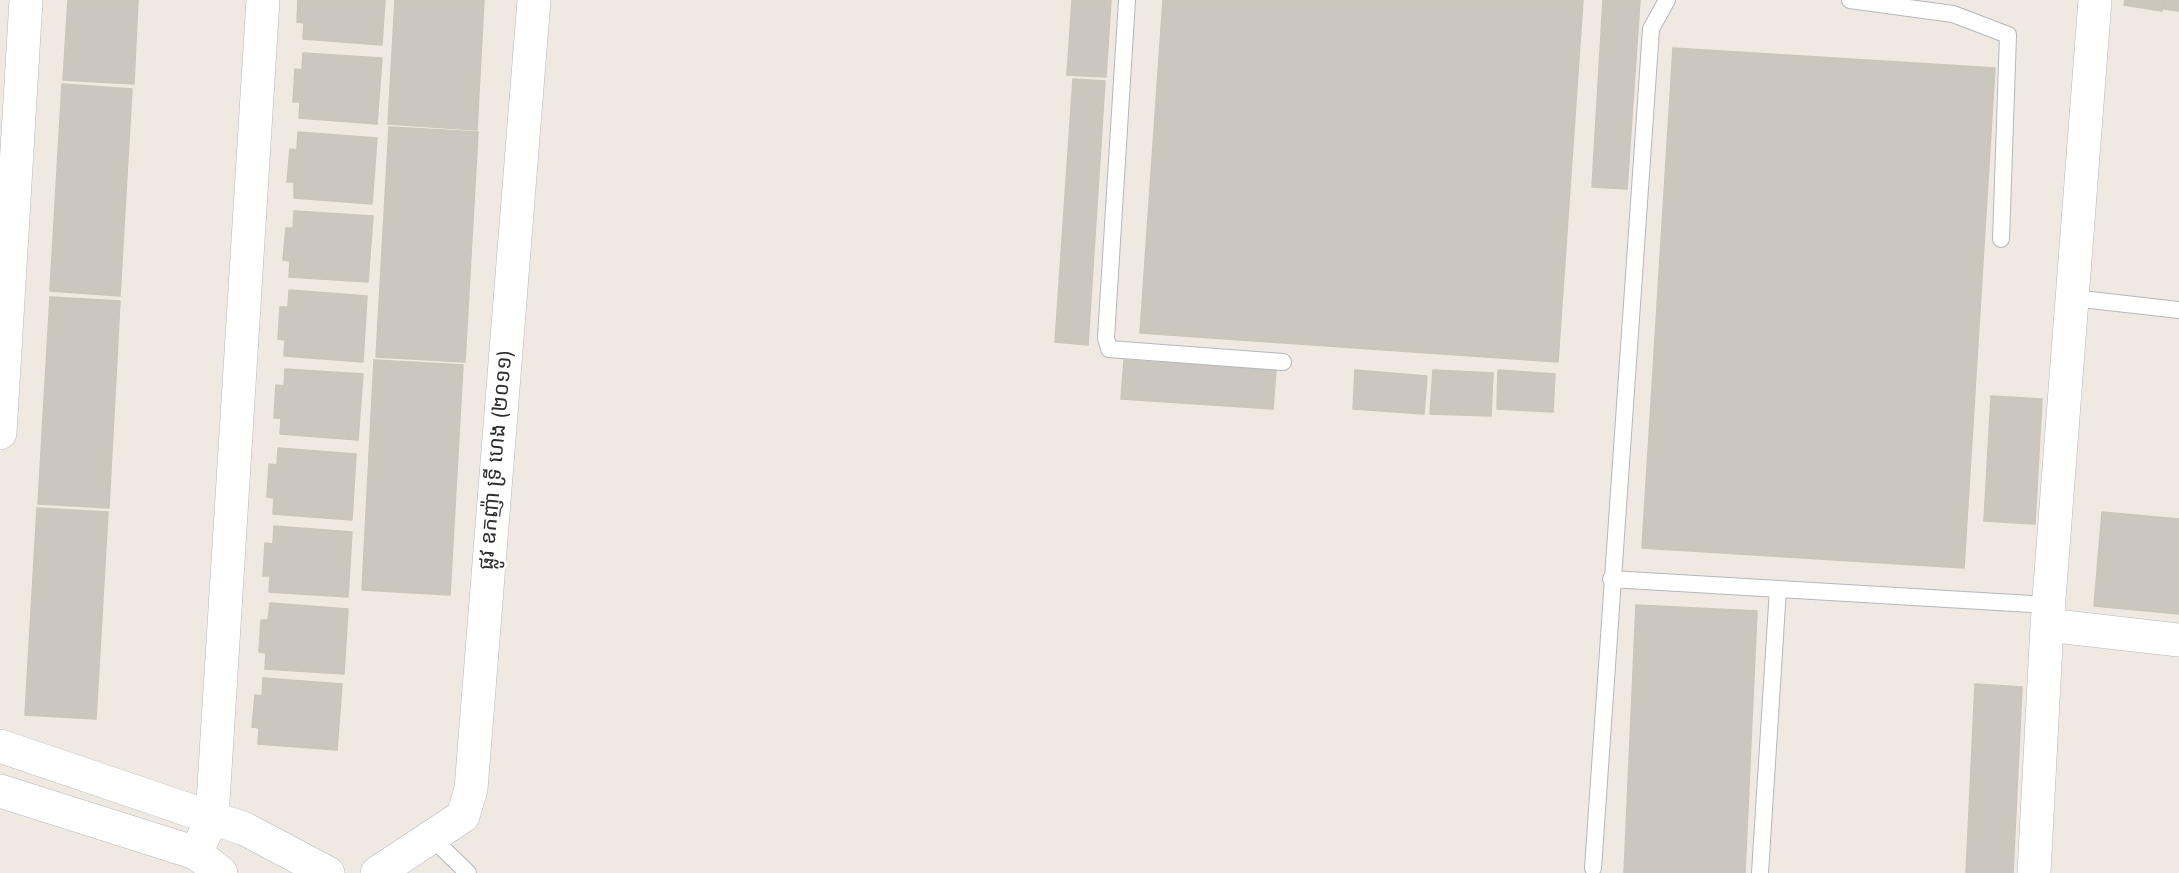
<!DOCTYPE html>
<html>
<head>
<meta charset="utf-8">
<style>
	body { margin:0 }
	canvas { display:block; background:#efe9e1 }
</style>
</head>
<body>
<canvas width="2179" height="873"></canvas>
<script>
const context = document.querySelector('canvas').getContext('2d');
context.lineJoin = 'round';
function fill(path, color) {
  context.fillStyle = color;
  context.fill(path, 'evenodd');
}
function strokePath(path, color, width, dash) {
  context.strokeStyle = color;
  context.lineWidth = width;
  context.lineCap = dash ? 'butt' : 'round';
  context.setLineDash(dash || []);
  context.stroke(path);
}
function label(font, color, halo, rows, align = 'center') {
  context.font = font + ' "Nunito Sans","Noto Sans Khmer",sans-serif';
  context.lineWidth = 5;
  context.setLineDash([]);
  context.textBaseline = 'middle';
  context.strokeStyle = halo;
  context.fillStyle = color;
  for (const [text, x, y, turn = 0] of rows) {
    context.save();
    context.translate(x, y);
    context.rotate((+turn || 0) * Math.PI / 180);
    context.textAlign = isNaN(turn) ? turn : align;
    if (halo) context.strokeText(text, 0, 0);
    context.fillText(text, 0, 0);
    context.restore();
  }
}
const building = new Path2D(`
	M68,0h70l-4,84 -71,-4z
	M298,0h87l-3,45 -79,-6 1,-16 -7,-1z
	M395,0h89l-7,130 -89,-6z
	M1072,0h39l-5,77 -39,-2z
	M1163,0h420l-25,362 -418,-29z
	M1603,0h37l-13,189 -35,-2z
	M2125,0h39l-2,11 -38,-6z
	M2165,0h14v11l-15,-2z
	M1673,48l322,20 -31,500 -322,-20z
	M303,53l79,5 -5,66 -78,-6 1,-16h-7l2,-33 7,1z
	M1073,79l32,2 -17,264 -33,-3z
	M62,84l70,5 -12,207 -70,-5z
	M389,127l89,5 -13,230 -89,-5z
	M298,132l79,6 -5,66 -78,-6v-16h-7l3,-33 7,1z
	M294,211l79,5 -5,66 -79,-5 1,-16 -7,-1 3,-32h7z
	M289,290l78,6 -4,66 -79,-6 1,-16 -7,-1 2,-32h8z
	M50,297l70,4 -11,207 -71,-4z
	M374,360l89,5 -13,230 -88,-5z
	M1124,360l152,10 -3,39 -152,-10z
	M285,369l78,5 -5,66 -78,-6 1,-16h-7l2,-33 8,1z
	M1355,370l72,6 -3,38 -71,-5z
	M1433,370l60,3 -2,43 -61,-2z
	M1498,370l57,4 -2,38 -56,-3z
	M1991,396l51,3 -7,125 -51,-3z
	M278,448l78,6 -4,66 -79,-6 1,-16 -7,-1 2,-33 8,1z
	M37,508l71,4 -12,207 -71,-4z
	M2102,512l77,7v95l-85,-8z
	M274,526l78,6 -4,65 -79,-5 1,-16h-7l2,-33 8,1z
	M270,603l78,6 -4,65 -79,-5 1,-16 -7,-1 2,-32h7z
	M1636,605l121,6 -12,262h-121z
	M263,678l79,6 -5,66 -79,-6 1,-16 -7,-1 3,-32 7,1z
	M1975,684l47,3 -9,186h-47z`);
fill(building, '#cbc7bf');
strokePath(building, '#cbc5ba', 1.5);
const service = new Path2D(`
	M1127,0l-21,338 3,11 174,13
	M1850,0l103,14 55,21 -7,204
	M2073,298l106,12
	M1611,579l437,26
	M432,838l36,35
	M1593,868l58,-839 16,-29
	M1760,873l18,-284`);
const minor = new Path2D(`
	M0,433l26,-433
	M2047,625l132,15
	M0,746l245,83 83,44
	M0,791l196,62 25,20
	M196,853l16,-35 51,-818
	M2034,873l13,-248 48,-625`);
const secondary = new Path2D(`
	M377,873l86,-57 8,-27 63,-789`);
strokePath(service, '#b4b7c1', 18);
strokePath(minor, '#b4b7c1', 34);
strokePath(secondary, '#b4b7c1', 34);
strokePath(service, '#fff', 16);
strokePath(minor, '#fff', 33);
strokePath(secondary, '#fff', 33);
label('21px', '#2e2e2e', '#fff', [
	["ផ្លូវ ឧកញ៉ា ទ្រី ហេង (២០១១)",497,460,-85]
]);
</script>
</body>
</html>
